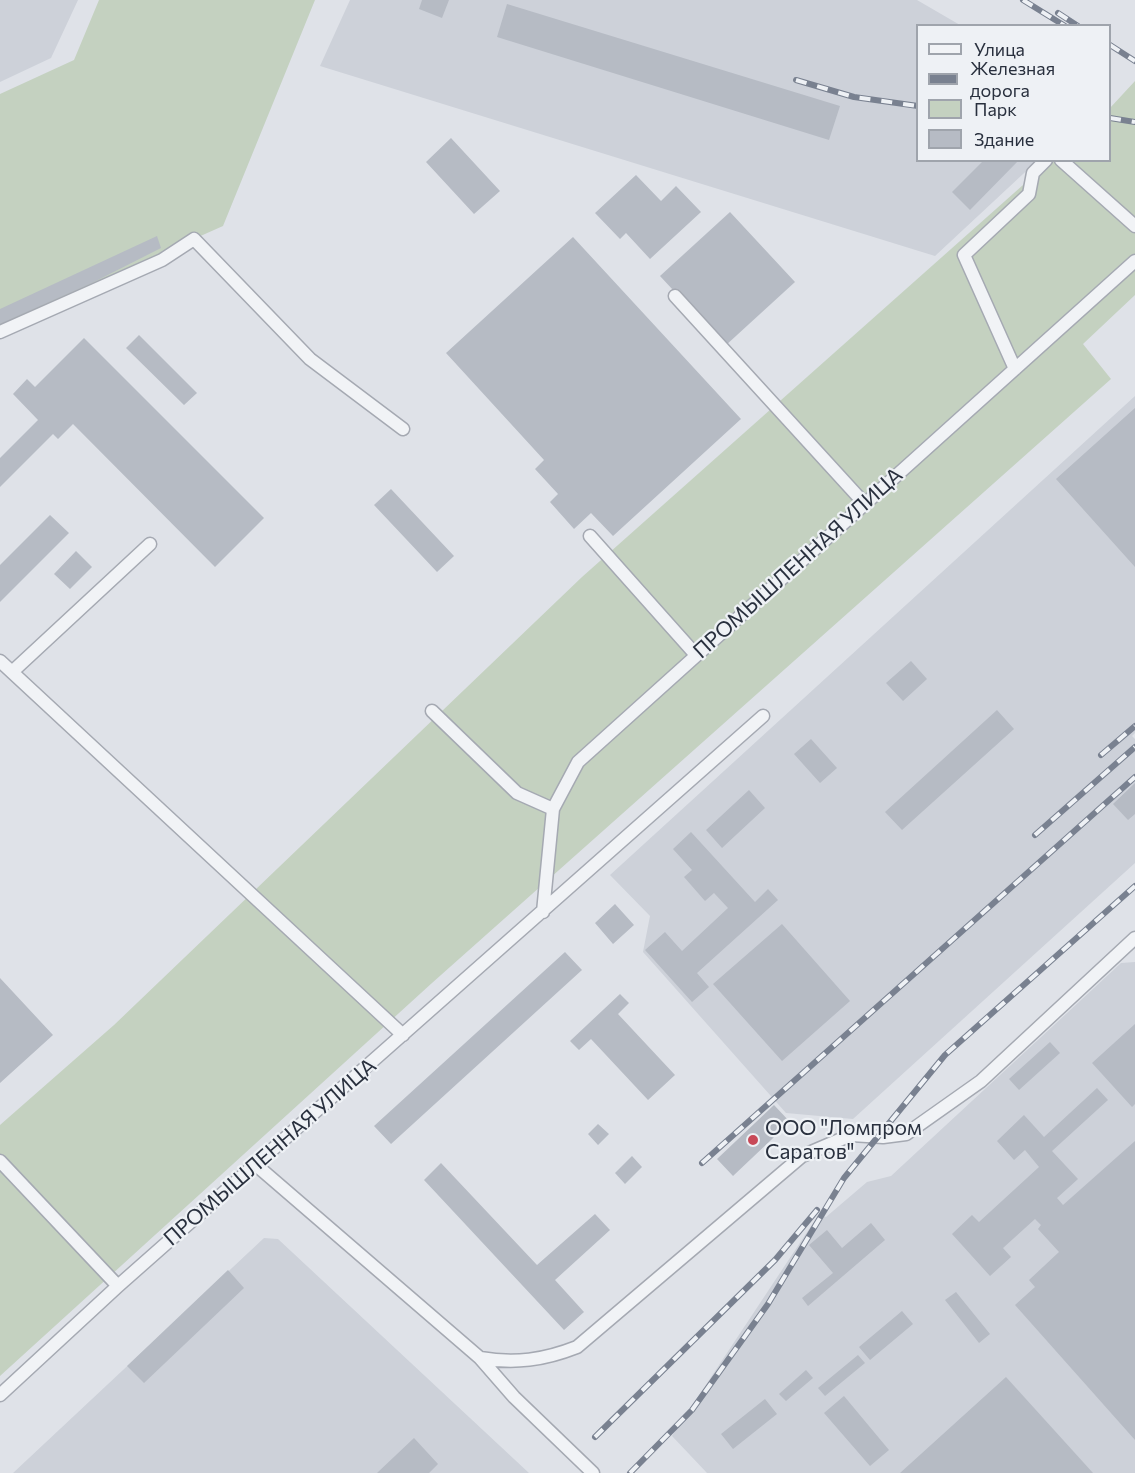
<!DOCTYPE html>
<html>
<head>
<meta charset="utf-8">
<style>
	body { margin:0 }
	#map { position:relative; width:1135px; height:1473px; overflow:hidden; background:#dfe2e8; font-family:Commissioner,sans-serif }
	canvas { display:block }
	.legend { position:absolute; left:916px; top:24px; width:195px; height:138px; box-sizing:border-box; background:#eef1f5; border:2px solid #9fa4ac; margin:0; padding:8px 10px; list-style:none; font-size:18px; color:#29303e }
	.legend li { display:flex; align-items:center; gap:12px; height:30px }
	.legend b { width:30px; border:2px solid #9fa4ac }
</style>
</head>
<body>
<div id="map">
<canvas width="1135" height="1473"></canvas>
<ul class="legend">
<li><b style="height:8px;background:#f1f3f6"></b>Улица</li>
<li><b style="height:8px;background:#798190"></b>Железная дорога</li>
<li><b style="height:16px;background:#c4d1c0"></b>Парк</li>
<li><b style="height:16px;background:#b6bbc4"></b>Здание</li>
</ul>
</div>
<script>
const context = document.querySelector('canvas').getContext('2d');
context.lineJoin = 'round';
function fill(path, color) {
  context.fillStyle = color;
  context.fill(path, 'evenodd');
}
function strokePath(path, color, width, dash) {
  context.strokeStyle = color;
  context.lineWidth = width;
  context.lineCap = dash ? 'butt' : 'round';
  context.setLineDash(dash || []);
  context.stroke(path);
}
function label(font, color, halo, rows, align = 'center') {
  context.font = font + ' Commissioner,sans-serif';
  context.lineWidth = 4.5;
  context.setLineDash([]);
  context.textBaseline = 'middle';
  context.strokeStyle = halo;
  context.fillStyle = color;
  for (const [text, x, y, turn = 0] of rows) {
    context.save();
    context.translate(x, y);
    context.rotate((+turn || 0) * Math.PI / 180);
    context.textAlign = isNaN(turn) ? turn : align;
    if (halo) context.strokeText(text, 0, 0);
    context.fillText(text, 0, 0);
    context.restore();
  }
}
fill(new Path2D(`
	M0,0h78l-27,58 -51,24z
	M350,0h567l43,25 -42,1v134l119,1 -102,95 -615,-190z
	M1135,396v337l-3,3 3,3v124l-282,256 -67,-6 -143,-161 7,-36 -40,-41z
	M1135,962v511h-428l-35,-37 147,-222 7,3 41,-35 24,-6 230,-213z
	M264,1238l14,1 251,234h-516z`), '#cdd1d9');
fill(new Path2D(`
	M99,0h216l-92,226 -223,99v-231l74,-34z
	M1135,81v214l-52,49 28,35 -679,604 -432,393v-251l114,-100 468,-448 468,-416 60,-1v-52z`), '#c4d1c0');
fill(new Path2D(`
	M422,0h27l-7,18 -23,-9z
	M507,4l333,102 -11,34 -332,-103z
	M451,138l49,53 -26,23 -48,-52z
	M984,160h35l-49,50 -18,-18z
	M636,175l25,26 15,-15 25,26 -51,47 -24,-26 -6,6 -25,-26z
	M730,212l65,70 -70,64 -65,-70z
	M157,236l4,12 -69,35 -92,41v-15z
	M573,237l168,182 -128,117 -22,-23 -17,16 -24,-27 8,-8 -23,-25 9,-9 -98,-107z
	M139,335l58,58 -13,12 -58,-57z
	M84,338l180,180 -49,49 -142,-143 -15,15 -5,-5 -53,53v-29l38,-38 -25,-26 14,-15 8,8z
	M1135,408v159l-79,-88z
	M391,489l63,67 -17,16 -63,-67z
	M50,515l19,18 -69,69v-37z
	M76,551l16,16 -22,22 -16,-15z
	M911,661l16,18 -24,22 -17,-18z
	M997,710l17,19 -112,101 -17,-18z
	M811,739l26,29 -17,15 -26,-29z
	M1135,783v31l-7,6 -15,-16z
	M749,790l16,18 -43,40 -16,-18z
	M691,832l64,70 13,-13 10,11 -81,73 12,14 -17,15 -47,-52 20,-18 17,19 46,-43 -14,-15 -9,8 -21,-24 8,-7 -19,-21z
	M615,904l19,21 -21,19 -18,-21z
	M782,924l68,77 -68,60 -69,-77z
	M565,952l17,18 -191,174 -17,-18z
	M0,978l53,57 -53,48z
	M620,994l9,9 -11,11 57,61 -27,25 -57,-61 -12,11 -9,-9z
	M1135,1024v80l-3,3 -40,-44z
	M1050,1042l10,11 -41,37 -10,-11z
	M1097,1088l11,12 -56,51 26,28 -21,19 6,7 72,-64v299l-120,-135 20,-18 -6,-7 30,-28 -21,-23 3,-4 -6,-6 -32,29 8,9 -21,19 -38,-42 20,-19 7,7 60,-55 -14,-17 -11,10 -17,-19 27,-26 20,22z
	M774,1105l16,17 -57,54 -16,-17z
	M598,1124l11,10 -11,11 -10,-11z
	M632,1156l10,11 -17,17 -10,-11z
	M441,1163l96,102 58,-51 15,16 -55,50 29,32 -20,18 -140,-150z
	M871,1223l14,17 -77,66 -6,-8 31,-25 -24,-28 18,-15 15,18z
	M228,1270l16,18 -100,95 -17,-17z
	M956,1292l34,42 -11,9 -34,-43z
	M902,1311l11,13 -43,36 -11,-13z
	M858,1355l7,8 -40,33 -7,-8z
	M806,1370l7,8 -27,23 -7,-7z
	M1006,1377l87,96h-193z
	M844,1396l45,54 -19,16 -46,-53z
	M765,1399l12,15 -44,35 -12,-15z
	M414,1438l24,26 -9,9h-52z`), '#b6bbc4');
const minor = new Path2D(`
	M1061,160l74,66
	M675,296l189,207
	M0,332l162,-72 32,-21 116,120 93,70
	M1015,369l-51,-114 65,-61 4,-21 13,-13
	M590,536l106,119
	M0,661l403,374
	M12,672l138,-128
	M432,711l85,82 36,16
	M543,912l10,-103 25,-47 557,-501
	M0,1161l118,125
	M256,1165l224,193 34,39 79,76
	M480,1358c35,6 64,2 97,-11l225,-191 49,-21 32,2 23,-3 75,-53 154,-143
	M0,1395l118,-109 645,-570`);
strokePath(minor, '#a5a9b2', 15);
strokePath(minor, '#f1f3f6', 12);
const rail = new Path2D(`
	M1023,0l42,26
	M1058,13l20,13
	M1110,45l25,16
	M796,80l58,17 64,9
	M1110,118l25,4
	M1101,755l34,-29
	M1035,835l100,-88
	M702,1163l433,-386
	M595,1437l180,-177 42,-50
	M630,1473l62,-63 76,-106 76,-126 101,-123 190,-169`);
strokePath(rail, '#798190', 6);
strokePath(rail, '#eef1f5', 4, [11]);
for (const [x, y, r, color] of [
	[753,1140,6,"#c84958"]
]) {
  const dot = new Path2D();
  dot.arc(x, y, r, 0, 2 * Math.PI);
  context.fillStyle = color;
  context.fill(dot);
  strokePath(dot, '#eef1f5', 2);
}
label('21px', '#29303e', '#eef1f5', [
	["ПРОМЫШЛЕННАЯ УЛИЦА",798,563,-42],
	["ПРОМЫШЛЕННАЯ УЛИЦА",270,1152,-41]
]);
label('21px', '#29303e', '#eef1f5', [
	["ООО \"Ломпром",765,1128],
	["Саратов\"",765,1152]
], 'left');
</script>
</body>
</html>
